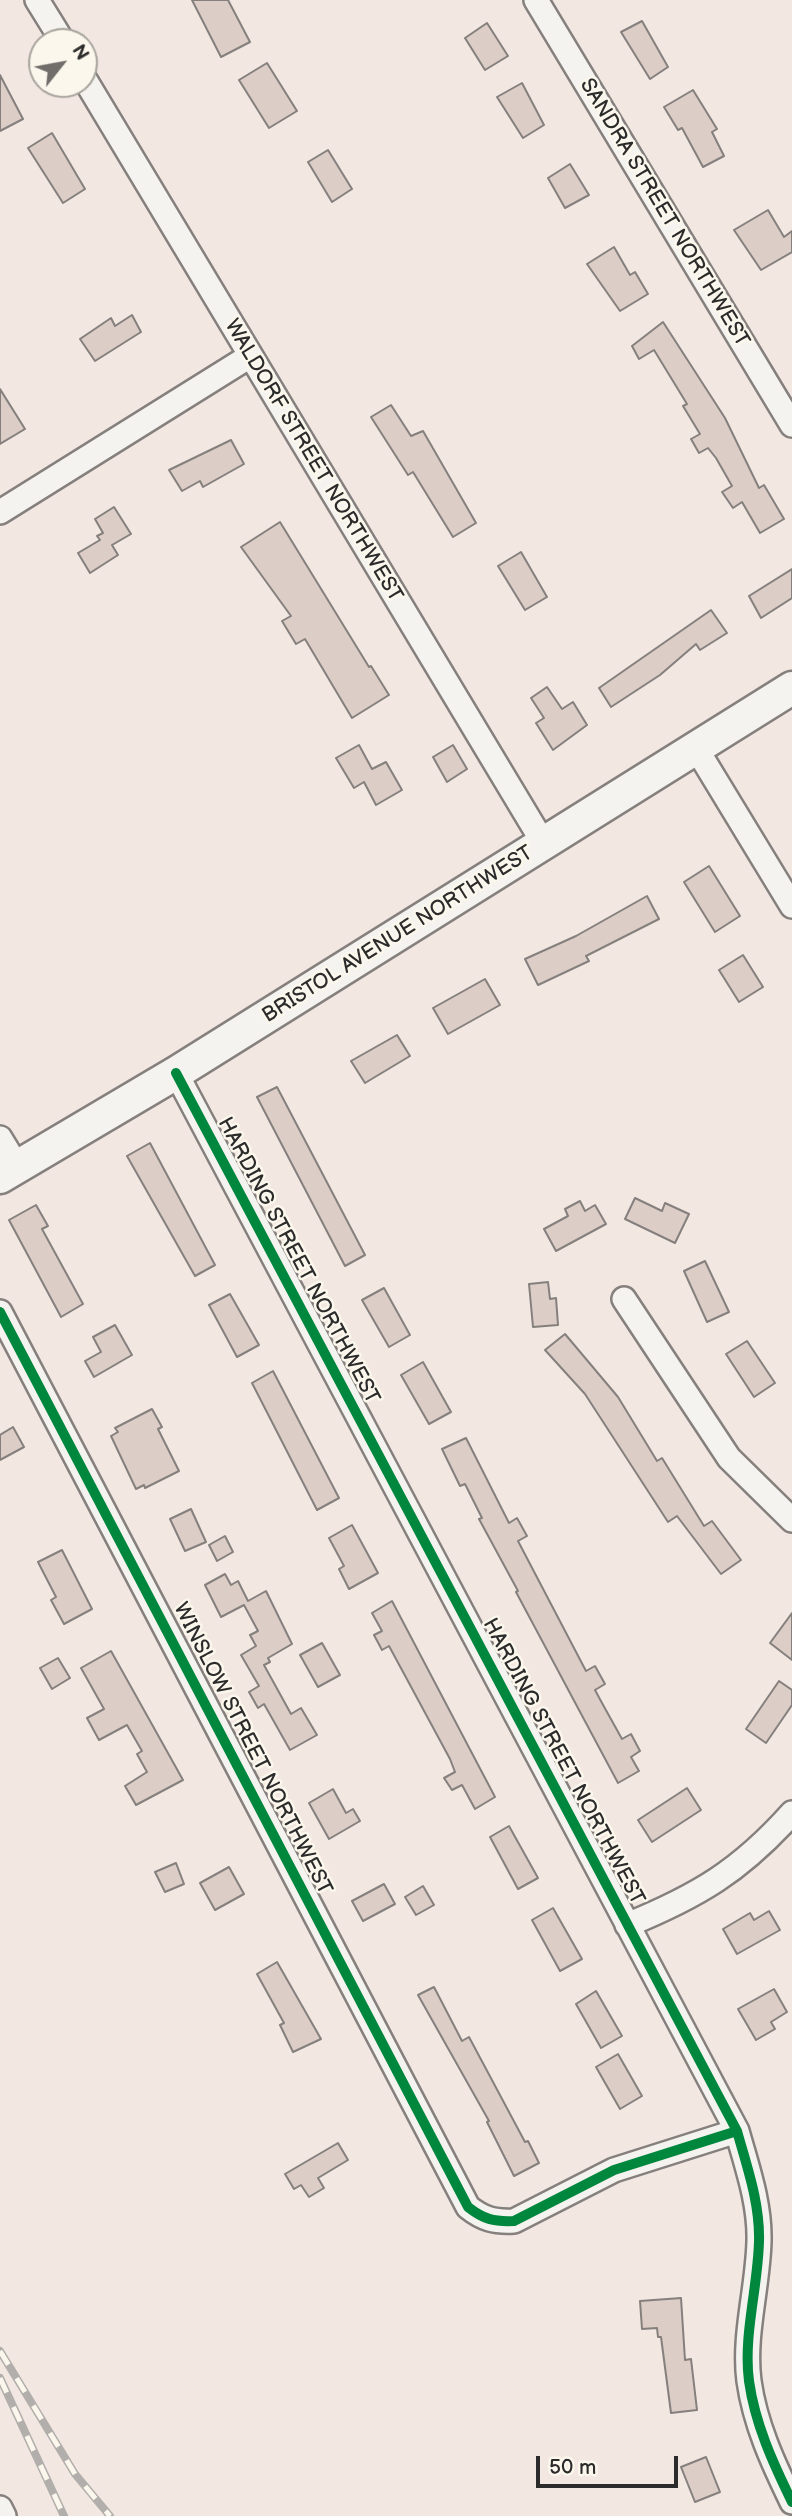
<!DOCTYPE html>
<html>
<head>
<meta charset="utf-8">
<style>
	body { margin:0 }
	#map { position:relative; width:792px; height:2516px; overflow:hidden; background:#f2e7e1; font-family:"Balsamiq Sans",sans-serif }
	canvas { display:block }
	.north { position:absolute; left:28px; top:28px; width:70px; height:70px; box-sizing:border-box; background:#fbf7ec; border:2px solid #a8a59f; border-radius:50%; rotate:59deg; font-size:19px; font-weight:700; line-height:28px; text-align:center; color:#2b2b2b }
	.north::after { content:''; display:block; margin:auto; width:24px; height:32px; background:#716d6b; clip-path:polygon(50% 0,100% 100%,50% 72%,0 100%) }
	.scale { position:absolute; left:536px; top:2456px; width:142px; height:32px; box-sizing:border-box; border:4px solid #2b2b2b; border-top:0; padding-left:9px; font-size:21px; line-height:24px; white-space:nowrap; color:#2b2b2b; -webkit-text-stroke:5px #fbf7ec; paint-order:stroke }
</style>
</head>
<body>
<div id="map">
<canvas width="792" height="2516"></canvas>
<div class="north">N</div>
<div class="scale">50 m</div>
</div>
<script>
const context = document.querySelector('canvas').getContext('2d');
context.lineJoin = 'round';
function fill(path, color) {
  context.fillStyle = color;
  context.fill(path, 'evenodd');
}
function strokePath(path, color, width, dash) {
  context.strokeStyle = color;
  context.lineWidth = width;
  context.lineCap = dash ? 'butt' : 'round';
  context.setLineDash(dash || []);
  context.stroke(path);
}
function label(font, color, halo, rows, align = 'center') {
  context.font = font + ' "Balsamiq Sans",sans-serif';
  context.lineWidth = 5;
  context.setLineDash([]);
  context.textBaseline = 'middle';
  context.strokeStyle = halo;
  context.fillStyle = color;
  for (const [text, x, y, turn = 0] of rows) {
    context.save();
    context.translate(x, y);
    context.rotate((+turn || 0) * Math.PI / 180);
    context.textAlign = isNaN(turn) ? turn : align;
    if (halo) context.strokeText(text, 0, 0);
    context.fillText(text, 0, 0);
    context.restore();
  }
}
const building = new Path2D(`
	M192,0h36l22,42 -29,15z
	M642,21l26,46 -18,12 -29,-47z
	M487,23l21,33 -23,14 -20,-32z
	M267,63l30,48 -28,17 -30,-48z
	M0,75l23,44 -23,12z
	M522,83l22,42 -21,13 -26,-41z
	M693,90l24,39 -5,3 12,24 -21,11 -21,-39 -4,2 -14,-23z
	M52,133l33,56 -22,14 -35,-55z
	M328,150l24,39 -20,13 -24,-40z
	M570,164l19,31 -24,13 -17,-30z
	M768,210l16,27 8,-6v21l-31,18 -27,-40z
	M614,247l16,28 5,-3 13,22 -28,17 -33,-47z
	M132,315l9,17 -46,29 -15,-22 31,-21 4,8z
	M663,322l62,96 34,70 5,-3 20,34 -24,14 -18,-31 -9,6 -11,-16 10,-6 -16,-28 -8,-10 -9,5 -8,-14 9,-5 -17,-28 4,-2 -33,-54 -15,9 -7,-13z
	M0,389l25,40 -25,15z
	M391,405l20,31 12,-5 53,92 -23,14 -40,-65 -5,3 -37,-58z
	M231,440l13,24 -41,23 -3,-6 -18,10 -13,-21z
	M114,507l17,27 -19,11 6,10 -28,18 -12,-20 22,-13 -3,-4 6,-3 -8,-14z
	M280,522l89,145 2,-1 18,29 -37,23 -47,-79 -9,5 -14,-23 9,-5 -50,-69z
	M521,552l26,45 -22,13 -27,-44z
	M792,569v29l-31,20 -12,-22z
	M711,610l16,23 -27,17 -4,-6 -36,31 -49,32 -12,-19z
	M547,687l15,22 11,-7 14,23 -34,25 -17,-27 8,-5 -13,-20z
	M359,745l13,24 14,-7 16,28 -26,15 -12,-23 -10,6 -18,-30z
	M453,745l14,24 -20,13 -14,-25z
	M709,866l31,50 -25,16 -31,-50z
	M647,896l12,23 -73,37 3,5 -51,24 -13,-26 51,-23z
	M743,955l20,32 -24,15 -20,-32z
	M485,979l15,26 -52,29 -15,-26z
	M397,1035l13,21 -45,27 -14,-22z
	M277,1087l88,168 -20,11 -88,-169z
	M150,1143l65,122 -20,11 -68,-120z
	M635,1198l27,13 3,-8 24,11 -14,29 -50,-24z
	M580,1201l5,10 10,-6 11,19 -50,27 -12,-22 24,-13 -3,-7z
	M36,1205l12,21 -6,3 41,75 -22,13 -52,-97z
	M705,1261l24,51 -22,10 -23,-51z
	M548,1282l2,17 6,-1 2,27 -25,2 -4,-43z
	M384,1288l26,47 -21,12 -27,-47z
	M230,1294l29,51 -22,12 -28,-52z
	M115,1325l17,30 -38,22 -9,-16 16,-9 -8,-15z
	M565,1334l53,63 39,64 5,-3 42,68 8,-5 29,39 -20,14 -44,-58 -9,6 -83,-128 -40,-44z
	M747,1341l28,42 -21,14 -28,-43z
	M423,1362l28,50 -22,12 -28,-49z
	M273,1371l66,127 -22,12 -65,-127z
	M152,1409l10,18 -4,2 21,42 -34,17 -1,-3 -8,4 -25,-53 7,-4 -3,-4z
	M13,1427l11,20 -24,13v-25z
	M466,1438l43,85 8,-5 10,18 -9,5 68,130 9,-5 10,18 -10,6 7,13 20,36 9,-5 9,17 -9,6 8,14 -21,12 -102,-191 2,-1 -39,-72 3,-1 -17,-34 -5,2 -18,-37z
	M191,1509l15,33 -21,9 -15,-32z
	M352,1525l26,48 -29,16 -10,-20 5,-3 -15,-28z
	M225,1536l8,16 -16,9 -8,-16z
	M62,1550l30,59 -28,15 -13,-24 5,-3 -18,-35z
	M225,1574l6,11 7,-4 10,20 18,-10 26,53 -24,14 2,4 -6,3 27,49 10,-6 16,27 -27,15 -26,-46 -6,4 -9,-16 10,-6 -18,-31 15,-9 -6,-11 8,-4 -14,-26 -23,12 -16,-32z
	M392,1601l103,196 -20,12 -13,-24 -10,5 -8,-12 11,-6 -5,-13 -61,-113 -7,4 -8,-15 8,-4 -10,-18z
	M792,1613v47l-22,-17z
	M322,1643l18,32 -22,12 -18,-32z
	M111,1651l72,129 -47,25 -11,-19 22,-14 -10,-18 5,-3 -15,-26 -28,15 -12,-22 17,-9 -23,-41z
	M58,1658l12,20 -18,11 -12,-21z
	M779,1681l13,9v15l-26,38 -20,-14z
	M687,1788l14,22 -49,32 -14,-22z
	M333,1789l13,24 7,-4 7,12 -31,18 -20,-36z
	M509,1826l29,52 -20,11 -28,-52z
	M176,1863l8,21 -19,8 -10,-20z
	M229,1867l15,27 -29,16 -15,-27z
	M384,1884l11,20 -32,17 -11,-20z
	M423,1886l11,19 -18,10 -11,-18z
	M553,1908l29,51 -22,12 -28,-51z
	M769,1911l11,19 -43,24 -14,-25 27,-16 4,7z
	M277,1962l44,77 -28,13 -13,-27 4,-2 -27,-49z
	M434,1987l28,54 7,-4 56,105 3,-1 11,22 -25,13 -27,-54 2,-1 -71,-126z
	M774,1989l13,23 -16,10 4,7 -19,11 -18,-31z
	M596,1991l26,45 -21,12 -25,-44z
	M618,2054l24,42 -22,13 -24,-42z
	M338,2143l10,17 -30,18 6,10 -15,9 -8,-12 -7,4 -9,-15z
	M681,2298l4,62 6,-1 6,51 -26,3 -10,-76h-3l-1,-9 -15,1 -2,-28z
	M706,2457l14,35 -25,10 -14,-35z`);
fill(building, '#dccdc7');
strokePath(building, '#85807d', 2);
const street = new Path2D(`
	M37,0l26,42
	M536,0l256,425
	M84,78l460,766
	M0,512l250,-156
	M696,748l96,158
	M176,1073l561,1058c10,36 23,72 22,110 -1,46 -16,95 -10,140 6,43 24,82 43,121
	M0,1138l17,28
	M624,1299l105,159 63,62
	M0,1312l468,895c15,12 26,15 46,14l100,-51 123,-39
	M627,1925c71,-29 113,-54 165,-112
	M0,2508l4,8`);
const secondary = new Path2D(`
	M0,1177l176,-104 616,-385`);
strokePath(street, '#85807d', 28);
strokePath(secondary, '#85807d', 37);
strokePath(street, '#f5f3ef', 23);
strokePath(secondary, '#f5f3ef', 32);
const rail = new Path2D(`
	M0,2351l75,123 35,42
	M0,2378l64,138`);
strokePath(rail, '#b1aeab', 8);
strokePath(rail, '#fbf7ec', 5, [16]);
strokePath(new Path2D(`
	M176,1073l561,1058c10,36 23,72 22,110 -1,46 -16,95 -10,140 6,43 24,82 43,121
	M0,1312l468,895c15,12 26,15 46,14l100,-51 123,-39`), '#00873e', 10);
label('21px', '#2b2b2b', '#fbf7ec', [
	["SANDRA STREET NORTHWEST",664,213,59],
	["WALDORF STREET NORTHWEST",313,461,59],
	["BRISTOL AVENUE NORTHWEST",398,935,-32],
	["HARDING STREET NORTHWEST",298,1261,62],
	["WINSLOW STREET NORTHWEST",252,1749,63],
	["HARDING STREET NORTHWEST",563,1762,62]
]);
</script>
</body>
</html>
